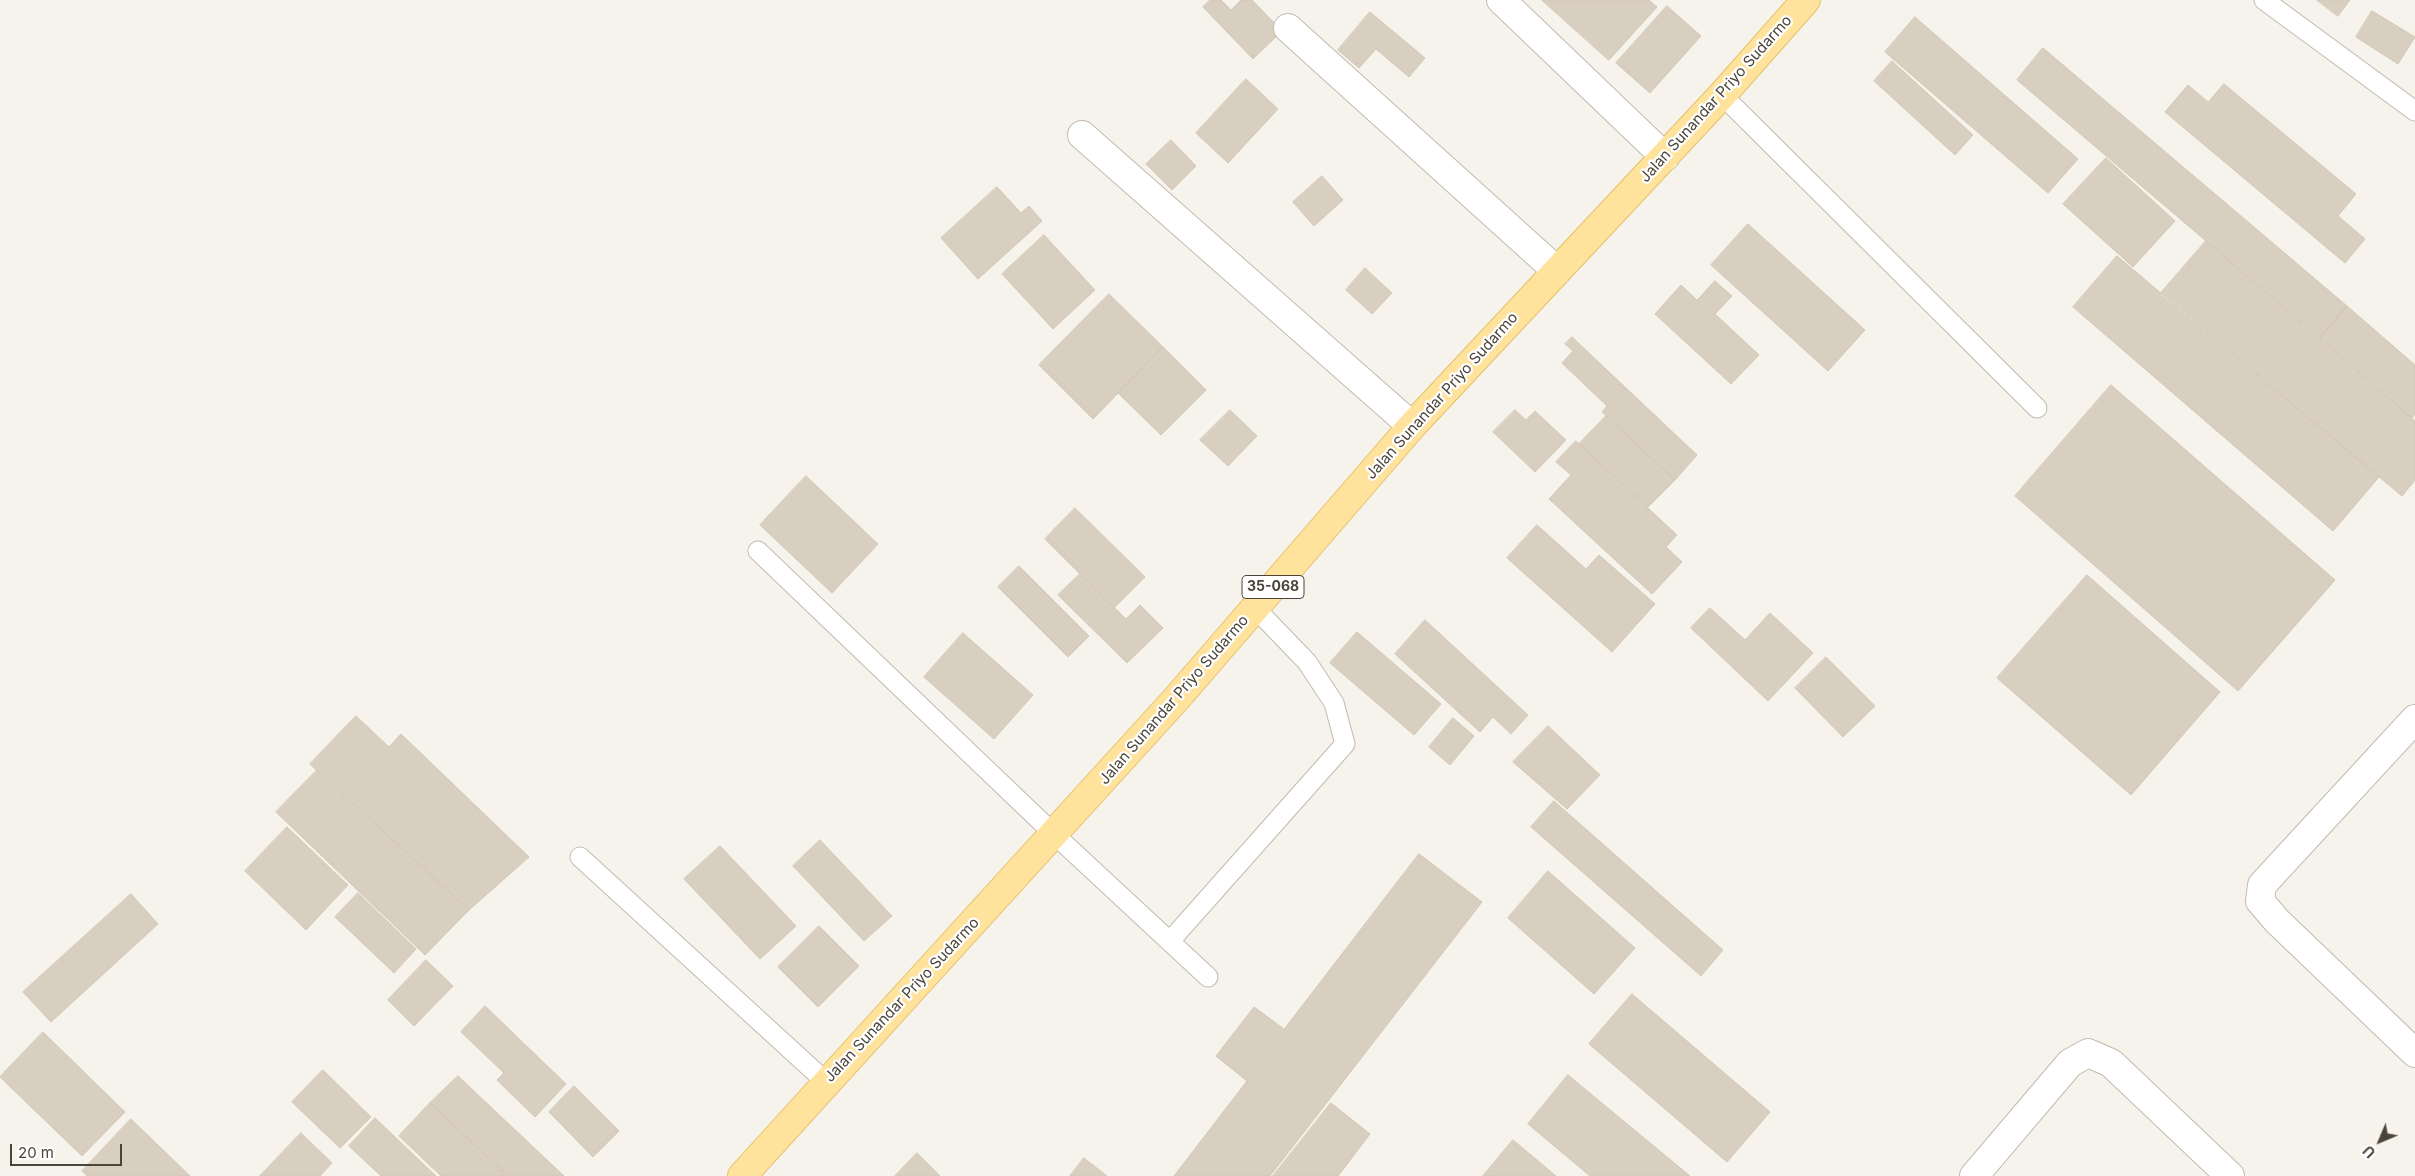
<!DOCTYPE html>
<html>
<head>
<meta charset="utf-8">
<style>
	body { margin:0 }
	#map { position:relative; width:2415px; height:1176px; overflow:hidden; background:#f6f3ec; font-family:Inter,sans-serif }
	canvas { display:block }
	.north { position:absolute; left:2355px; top:1116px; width:50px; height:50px; -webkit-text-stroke:4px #fff; paint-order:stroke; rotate:225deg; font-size:14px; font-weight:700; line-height:20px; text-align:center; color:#4b4439 }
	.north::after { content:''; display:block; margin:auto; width:18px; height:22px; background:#4b4439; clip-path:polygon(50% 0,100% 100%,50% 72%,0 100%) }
	.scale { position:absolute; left:10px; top:1144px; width:112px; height:22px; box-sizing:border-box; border:2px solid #4b4439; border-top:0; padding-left:6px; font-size:15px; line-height:18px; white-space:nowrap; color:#4b4439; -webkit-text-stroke:4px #fff; paint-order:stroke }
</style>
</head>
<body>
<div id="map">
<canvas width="2415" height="1176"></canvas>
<div class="north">U</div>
<div class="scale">20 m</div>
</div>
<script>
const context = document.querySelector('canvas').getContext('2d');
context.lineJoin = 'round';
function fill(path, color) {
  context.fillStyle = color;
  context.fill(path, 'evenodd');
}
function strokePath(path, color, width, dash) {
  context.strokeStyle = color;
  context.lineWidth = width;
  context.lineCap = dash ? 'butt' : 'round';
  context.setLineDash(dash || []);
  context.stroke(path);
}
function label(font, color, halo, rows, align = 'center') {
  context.font = font + ' Inter,sans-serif';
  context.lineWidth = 4.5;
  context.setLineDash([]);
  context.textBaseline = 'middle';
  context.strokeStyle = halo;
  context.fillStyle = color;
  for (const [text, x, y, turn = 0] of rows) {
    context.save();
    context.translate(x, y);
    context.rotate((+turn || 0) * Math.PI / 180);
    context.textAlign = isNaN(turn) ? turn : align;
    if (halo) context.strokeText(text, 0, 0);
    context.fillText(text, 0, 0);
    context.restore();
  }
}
const building = new Path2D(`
	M1210,0h11l10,10 10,-10h11l30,31 -29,28 -50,-52z
	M1542,0h107l8,7 -48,53z
	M2317,0h33l-12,16z
	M1667,6l34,30 -51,57 -34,-30z
	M2372,11l43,26 -17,27 -42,-27z
	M1370,12l55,46 -16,19 -33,-28 -17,19 -21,-18z
	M1915,17l163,142 -30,34 -163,-141z
	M2043,48l304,258 -27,32 -303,-258z
	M1892,61l81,74 -18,20 -81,-74z
	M1246,79l32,30 -50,54 -32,-30z
	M2224,84l132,110 -18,22 27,23 -20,24 -180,-151 23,-27 20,17z
	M1171,140l25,26 -24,24 -26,-26z
	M2106,158l69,63 -42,46 -70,-63z
	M1322,176l21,24 -29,26 -21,-24z
	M997,187l24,26 8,-7 13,15 -64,58 -37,-41z
	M1748,224l117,106 -37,41 -117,-106z
	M1044,235l51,55 -42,39 -51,-55z
	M2206,241l209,180v59l-13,16 -242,-202z
	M2117,256l262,221 -46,54 -260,-224z
	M1365,268l27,25 -20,21 -26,-24z
	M1715,281l17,15 -17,18 44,41 -28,29 -76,-70 26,-29 16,15z
	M1109,294l54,53 -70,72 -54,-54z
	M2347,306l68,59v49l-3,4 -92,-80z
	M1572,337l125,118 -22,25 -73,-68 5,-6 -45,-43 11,-12 -8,-7z
	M1163,347l43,43 -45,45 -43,-42z
	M2111,385l224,195 -97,111 -223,-195z
	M1230,410l27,26 -29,30 -28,-26z
	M1515,410l11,10 9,-9 31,29 -31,32 -42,-40z
	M1606,416l69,64 -27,27 -69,-63z
	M1576,441l101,94 -11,12 16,15 -30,32 -103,-95 22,-24 -15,-13z
	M806,476l72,68 -46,49 -72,-68z
	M1075,508l70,69 -31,31 -69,-69z
	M1537,525l49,44 13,-14 56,49 -43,48 -105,-94z
	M1019,566l70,70 -21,21 -70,-70z
	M1080,574l46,45 14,-14 23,23 -36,35 -69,-68z
	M2087,575l133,117 -89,103 -134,-117z
	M1710,608l35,32 25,-27 43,40 -45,48 -77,-73z
	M1425,620l103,95 -17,19 -18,-17 -13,15 -85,-78z
	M1357,632l84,72 -27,31 -84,-72z
	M963,633l70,62 -39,44 -70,-62z
	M1826,657l49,49 -32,31 -48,-49z
	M356,716l33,31 12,-13 128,123 -60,53 -159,-146z
	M1453,718l21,18 -24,29 -21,-18z
	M1548,726l52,49 -33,34 -54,-47z
	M317,770l152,140 -44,45 -149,-143z
	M1554,801l169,149 -22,26 -170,-149z
	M287,827l61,58 -42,45 -61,-59z
	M820,840l72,76 -28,25 -71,-75z
	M720,846l76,80 -36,33 -76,-80z
	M1419,854l63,48 -212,274h-96l73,-95 -31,-25 38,-49 30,22z
	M1548,871l87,77 -41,46 -86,-76z
	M358,893l58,56 -22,24 -59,-56z
	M131,894l27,30 -107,98 -28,-30z
	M819,926l40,40 -41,41 -40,-40z
	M426,960l27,26 -39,40 -26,-26z
	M1632,994l138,118 -43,50 -138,-118z
	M485,1006l81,78 -31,33 -38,-37 7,-7 -43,-41z
	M43,1032l82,80 -43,44 -82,-79z
	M323,1070l48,47 -31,31 -48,-46z
	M1568,1075l122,101h-100l-62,-52z
	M458,1076l106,100h-56l-78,-73z
	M574,1086l45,45 -26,26 -44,-45z
	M430,1103l78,73h-67l-42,-40z
	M1331,1103l39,31 -32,42h-65z
	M375,1118l61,58h-55l-32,-30z
	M131,1119l59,57h-103l-5,-5z
	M301,1133l31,30 -12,13h-60z
	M1513,1140l43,36h-73z
	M917,1153l23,23h-45z
	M1084,1158l23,18h-37z`);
fill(building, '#d8cfc1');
strokePath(building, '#d3c7b4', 1);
const service = new Path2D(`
	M2264,0l151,111
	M1722,95l315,313
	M758,551l297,284 153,142
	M580,857l246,225
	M1170,941l175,-197 -11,-41 -27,-41 -52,-54`);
const minor = new Path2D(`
	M1501,0l164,157
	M1288,28l269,243
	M1082,135l330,291
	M2415,719l-153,166 -2,16 17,20 138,132
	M1974,1176l96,-113 18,-10 23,10 119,113`);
const primary = new Path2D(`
	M742,1176l435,-478 235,-272 310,-331 84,-95`);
strokePath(service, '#c2bbae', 21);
strokePath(minor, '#c2bbae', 30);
strokePath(primary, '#e6c16a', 30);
strokePath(service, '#fff', 19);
strokePath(minor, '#fff', 28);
strokePath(primary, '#ffe39c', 28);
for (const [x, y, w] of [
	[1273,587,62]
]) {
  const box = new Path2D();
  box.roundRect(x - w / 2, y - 11.5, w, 23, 4);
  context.fillStyle = '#fff';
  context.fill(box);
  strokePath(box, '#4b4439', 1);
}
label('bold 14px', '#4b4439', null, [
	["35-068",1273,587]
]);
label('15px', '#4b4439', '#fff', [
	["Jalan Sunandar Priyo Sudarmo",1716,99,-48],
	["Jalan Sunandar Priyo Sudarmo",1442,396,-48],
	["Jalan Sunandar Priyo Sudarmo",1174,700,-49],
	["Jalan Sunandar Priyo Sudarmo",902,1000,-47]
]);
</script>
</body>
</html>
